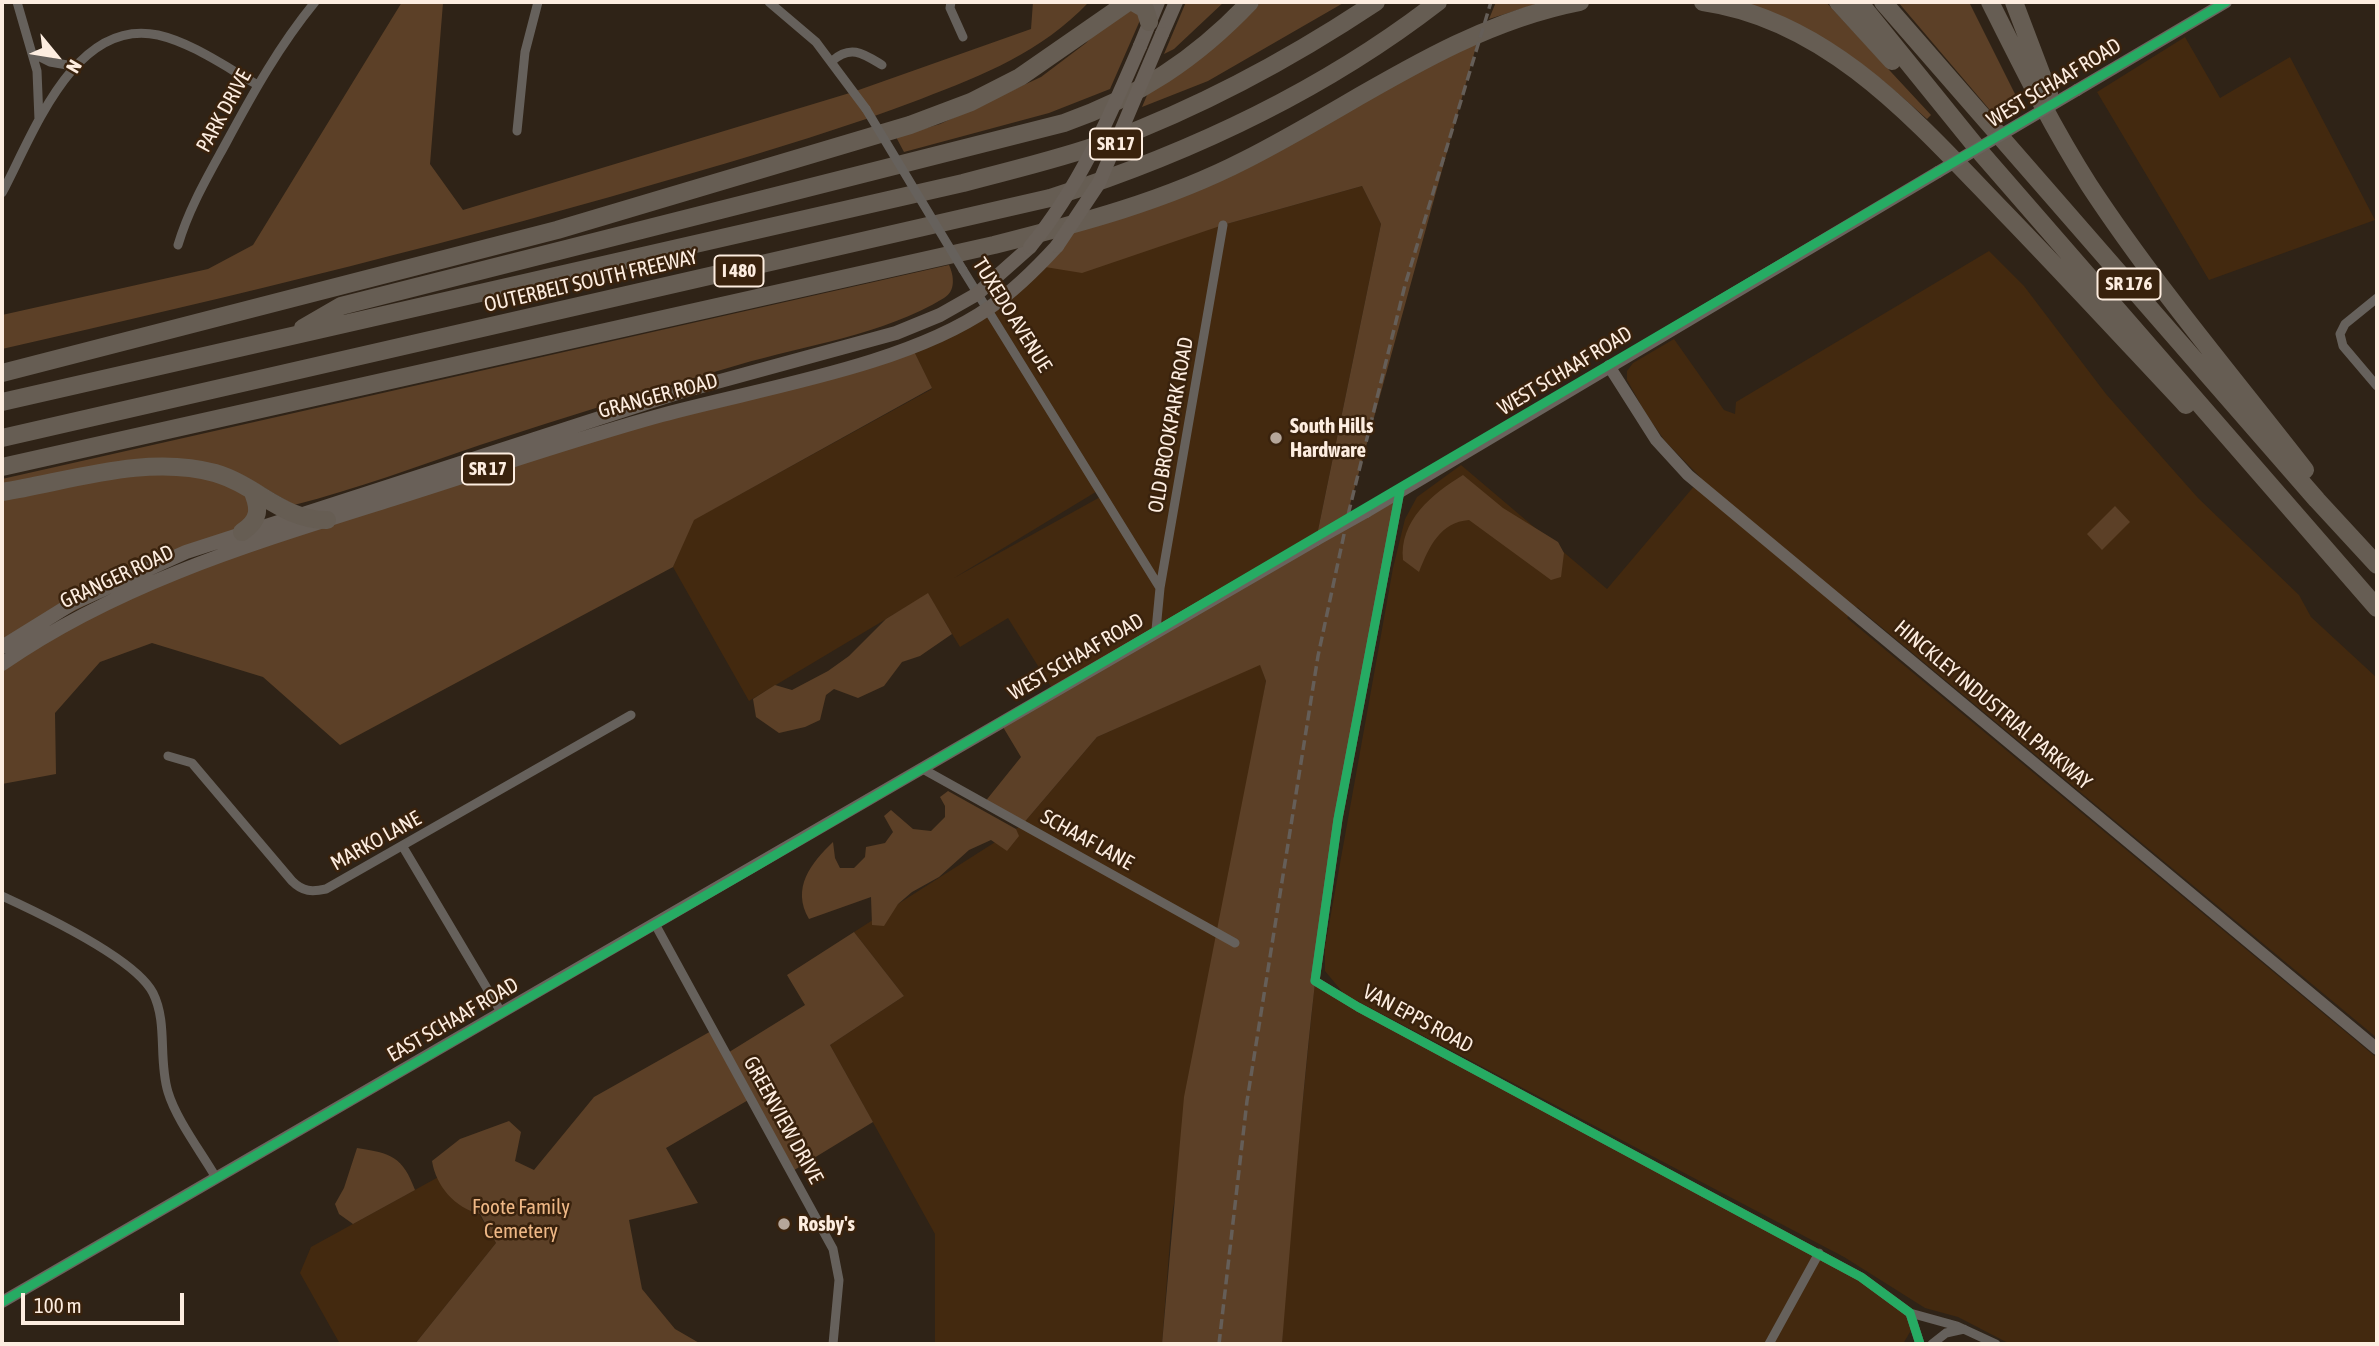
<!DOCTYPE html>
<html>
<head>
<meta charset="utf-8">
<style>
	body { margin:0 }
	#map { position:relative; width:2379px; height:1346px; overflow:hidden; background:#2f2317; font-family:"Asap Condensed",sans-serif }
	canvas { display:block }
	.frame { position:absolute; inset:0; border:4px solid #fdede0; pointer-events:none }
	.north { position:absolute; left:21px; top:21px; width:70px; height:70px; -webkit-text-stroke:5px #39220d; paint-order:stroke; rotate:120deg; font-size:19px; font-weight:700; line-height:28px; text-align:center; color:#fdede0 }
	.north::after { content:''; display:block; margin:auto; width:24px; height:32px; background:#fdede0; clip-path:polygon(50% 0,100% 100%,50% 72%,0 100%) }
	.scale { position:absolute; left:21px; top:1293px; width:163px; height:32px; box-sizing:border-box; border:4px solid #fdede0; border-top:0; padding-left:9px; font-size:21px; line-height:24px; white-space:nowrap; color:#fdede0; -webkit-text-stroke:5px #39220d; paint-order:stroke }
</style>
</head>
<body>
<div id="map">
<canvas width="2379" height="1346"></canvas>
<div class="frame"></div>
<div class="north">N</div>
<div class="scale">100 m</div>
</div>
<script>
const context = document.querySelector('canvas').getContext('2d');
context.lineJoin = 'round';
function fill(path, color) {
  context.fillStyle = color;
  context.fill(path, 'evenodd');
}
function strokePath(path, color, width, dash) {
  context.strokeStyle = color;
  context.lineWidth = width;
  context.lineCap = dash ? 'butt' : 'round';
  context.setLineDash(dash || []);
  context.stroke(path);
}
function label(font, color, halo, rows, align = 'center') {
  context.font = font + ' "Asap Condensed",sans-serif';
  context.lineWidth = 5;
  context.setLineDash([]);
  context.textBaseline = 'middle';
  context.strokeStyle = halo;
  context.fillStyle = color;
  for (const [text, x, y, turn = 0] of rows) {
    context.save();
    context.translate(x, y);
    context.rotate((+turn || 0) * Math.PI / 180);
    context.textAlign = isNaN(turn) ? turn : align;
    if (halo) context.strokeText(text, 0, 0);
    context.fillText(text, 0, 0);
    context.restore();
  }
}
fill(new Path2D(`
	M2185,37l35,61 70,-41 85,163 -166,60 -112,-188z
	M1362,186l19,38 -65,316 -263,150 -45,-72 -48,29 -32,-53 -179,107 -76,-134 20,-47 239,-131 -21,-44 38,-15 90,-64 184,-41zM1099,490l3,6 -148,82z
	M1989,251l35,35 82,108 92,104 101,97 12,22 66,61v360l-520,-431 -10,11 530,440v286h-367l-52,-27 -33,-9 -81,-51 -500,-263 -19,-23v-24l68,-379 12,-49 12,-22 44,-32 146,124 94,-111 -36,-37 -19,-27 -19,-34v-9l6,-8 41,-24 50,71 11,4 1,-12z
	M1260,664l6,17 -94,534 -10,129h-227v-110l-105,-189 74,-49 -50,-64 168,-107 75,-88z
	M1315,981l580,319 19,25 -11,19h-621l2,-59z
	M453,1169l43,74 -81,101h-75l-40,-71 11,-26z`), '#43290f');
fill(new Path2D(`
	M402,2l41,1 -13,161 33,46 390,-118 178,-63 2,-27h56c-49,51 -104,72 -168,97 -74,28 -149,51 -225,73 -230,68 -461,124 -694,177v-34l206,-46 45,-24z
	M1148,2l-38,87 -61,24 -145,39 -8,-15 44,-13 101,-47 45,-34 23,-25z
	M1186,2h38l-50,47 -10,5z
	M1261,2h84l-137,79 -66,26 6,-14 99,-77z
	M1496,2h47l-54,17z
	M1742,2h84l105,113 -4,4c-62,-56 -106,-89 -185,-117z
	M1898,2h71l50,100 -24,14z
	M1480,32l-135,491 55,-32c-21,109 -44,218 -62,327 -29,174 -41,351 -56,526h-120l22,-247 82,-416 -6,-16 -163,72 -75,88 -38,-22 37,-46 -21,-35 316,-182 65,-316 -19,-38 -139,39 -141,48 -43,-7 28,-32 103,-40z
	M949,265c5,11 7,26 -5,33 -61,37 -138,47 -206,67 -86,25 -173,52 -258,80 -62,21 -123,44 -186,60l-50,-29 -18,-7 -224,17v-7z
	M911,345l21,43 -238,132 -21,47 -333,178 -77,-68 -111,-34 -52,19 -45,51 1,61 -54,10v-120l76,-47 249,-97z
	M143,468l103,18 11,34 -255,127v-155z
	M1463,475l40,33 55,34 6,11 -3,24 -10,3 -82,-60c-29,2 -40,27 -50,52l-16,-12c-4,-39 29,-66 60,-85z
	M2115,506l15,16 -28,28 -15,-16z
	M928,593l24,41 -32,22 -18,6 -18,24 -26,12 -24,-9 -8,6 -6,25 -15,7 -26,6 -23,-16 -3,-18 22,-14 17,5 36,-19 21,-15 37,-37z
	M948,791l68,38 3,7 -12,15 -16,-11 -22,10 -30,27 -27,15 -14,12 -14,22 -12,-1 -1,-28 -62,22c-18,-31 2,-56 24,-77l2,16 5,10h14l11,-11 1,-10 19,-4 8,-11 -9,-16 7,-6 22,19 18,2 14,-14v-11l-5,-9z
	M854,932l50,64 -74,49 43,77 -82,50 -41,-73 -84,49 32,55 -69,17 13,69 33,40 26,15h-286l81,-101 -16,-29c-25,-6 -44,-28 -48,-53l28,-22 49,-18 12,11 -6,29 19,9 60,-73 119,-67 13,24 79,-49 -18,-30z
	M357,1148c34,5 46,9 58,42l-62,34 -14,-10 -4,-10 9,-16z`), '#5c4027');
strokePath(new Path2D(`
	M17,2l20,69 2,49
	M769,2l47,40 50,67
	M951,2l-1,6 13,29
	M32,53l18,9 23,4
	M832,61c19,-17 32,-7 50,4
	M517,131l8,-79 13,-50
	M2,193c31,-58 72,-176 156,-158 35,8 69,33 100,50
	M178,245c11,-37 30,-69 48,-102 27,-50 53,-97 89,-141
	M963,270l197,318
	M2377,298l-32,26 -5,10 3,12 34,40
	M1400,491l-62,328 -23,162 43,26 503,270 49,36 10,31
	M1156,630l4,-42 63,-363
	M168,756l24,7 100,118c11,11 20,11 34,8l305,-174
	M921,768l314,175
	M403,847l98,165
	M2,896c37,17 133,62 151,97 15,30 5,67 15,99 8,27 33,60 47,84
	M655,924l178,325 6,31 -6,64
	M1910,1313l47,13 39,18
	M1769,1344l50,-91
	M1932,1344l14,-11 18,-4`), '#66615c', 9);
strokePath(new Path2D(`
	M2077,90l149,-88
	M1609,366l47,74 32,35 689,574
	M1366,512l572,-340
	M2,1302l1314,-762`), '#6a635d', 12);
strokePath(new Path2D(`
	M1162,34l14,-32
	M1140,46l18,-44
	M2,647l71,-44 113,-51 494,-160 216,-59 44,-18 37,-21 53,-47
	M2,664c118,-82 255,-122 391,-165 89,-28 178,-59 269,-84 99,-27 243,-49 327,-107 26,-18 47,-39 68,-62`), '#696058', 14);
strokePath(new Path2D(`
	M1133,2l12,7 4,13
	M1703,2c127,18 216,122 300,209 62,64 122,129 183,194
	M1838,2l54,59
	M1859,2l123,152 395,454
	M1883,2l434,498 60,65
	M1990,2c31,62 62,125 99,183 65,99 143,191 216,285
	M2014,2l35,92
	M303,328l38,-22 723,-183c74,-26 132,-64 186,-121
	M2,373l555,-143 353,-105 61,-23 49,-25 108,-75
	M2,402l961,-219c48,-13 97,-24 144,-41 96,-36 185,-84 269,-140
	M2,438l1048,-240c138,-44 273,-107 388,-196
	M2,467l992,-222c87,-22 171,-44 251,-85 111,-56 211,-134 335,-158
	M2,492c68,-11 145,-38 213,-19 41,12 69,48 112,47
	M242,532c18,-12 18,-23 10,-42`), '#665d53', 18);
strokePath(new Path2D(`
	M1219,1344l28,-243 71,-445 31,-145 56,-226 86,-283`), '#655e58', 3.5, [10, 5]);
strokePath(new Path2D(`
	M866,109l97,161`), '#66615c', 9);
strokePath(new Path2D(`
	M1938,172l139,-82
	M1316,540l50,-28`), '#6a635d', 12);
strokePath(new Path2D(`
	M1057,246l42,-63 63,-149
	M1030,247c50,-61 79,-129 110,-201`), '#696058', 14);
strokePath(new Path2D(`
	M1400,491l-62,328 -23,162 43,26 503,270 49,36 10,31
	M2,1302c249,-146 501,-289 751,-434 492,-287 984,-574 1473,-866`), '#26ab63', 9);
for (const [x, y, r, color] of [
	[1276,438,7,"#b5a69a"],
	[784,1224,7,"#b5a69a"]
]) {
  const dot = new Path2D();
  dot.arc(x, y, r, 0, 2 * Math.PI);
  context.fillStyle = color;
  context.fill(dot);
  strokePath(dot, '#39220d', 2.5);
}
for (const [x, y, w] of [
	[1116,144,52],
	[739,271,49],
	[2129,284,63],
	[488,469,52]
]) {
  const box = new Path2D();
  box.roundRect(x - w / 2, y - 15.5, w, 31, 5);
  context.fillStyle = '#39220d';
  context.fill(box);
  strokePath(box, '#fdede0', 2);
}
label('bold 19px', '#fdede0', null, [
	["SR 17",1116,144],
	["I 480",739,271],
	["SR 176",2129,284],
	["SR 17",488,469]
]);
label('21px', '#fdede0', '#39220d', [
	["WEST SCHAAF ROAD",2054,83,-31],
	["PARK DRIVE",224,111,-61],
	["OUTERBELT SOUTH FREEWAY",591,281,-13],
	["TUXEDO AVENUE",1012,315,58],
	["WEST SCHAAF ROAD",1565,371,-31],
	["GRANGER ROAD",658,396,-15],
	["OLD BROOKPARK ROAD",1171,425,-80],
	["GRANGER ROAD",117,577,-25],
	["WEST SCHAAF ROAD",1076,657,-30],
	["HINCKLEY INDUSTRIAL PARKWAY",1993,705,40],
	["SCHAAF LANE",1087,840,29],
	["MARKO LANE",376,841,-29],
	["VAN EPPS ROAD",1418,1019,28],
	["EAST SCHAAF ROAD",453,1020,-30],
	["GREENVIEW DRIVE",783,1120,61]
]);
label('bold 21px', '#fdede0', '#39220d', [
	["South Hills",1290,426],
	["Hardware",1290,450],
	["Rosby's",798,1224]
], 'left');
label('21px', '#efb886', '#39220d', [
	["Foote Family",521,1207],
	["Cemetery",521,1231]
]);
</script>
</body>
</html>
